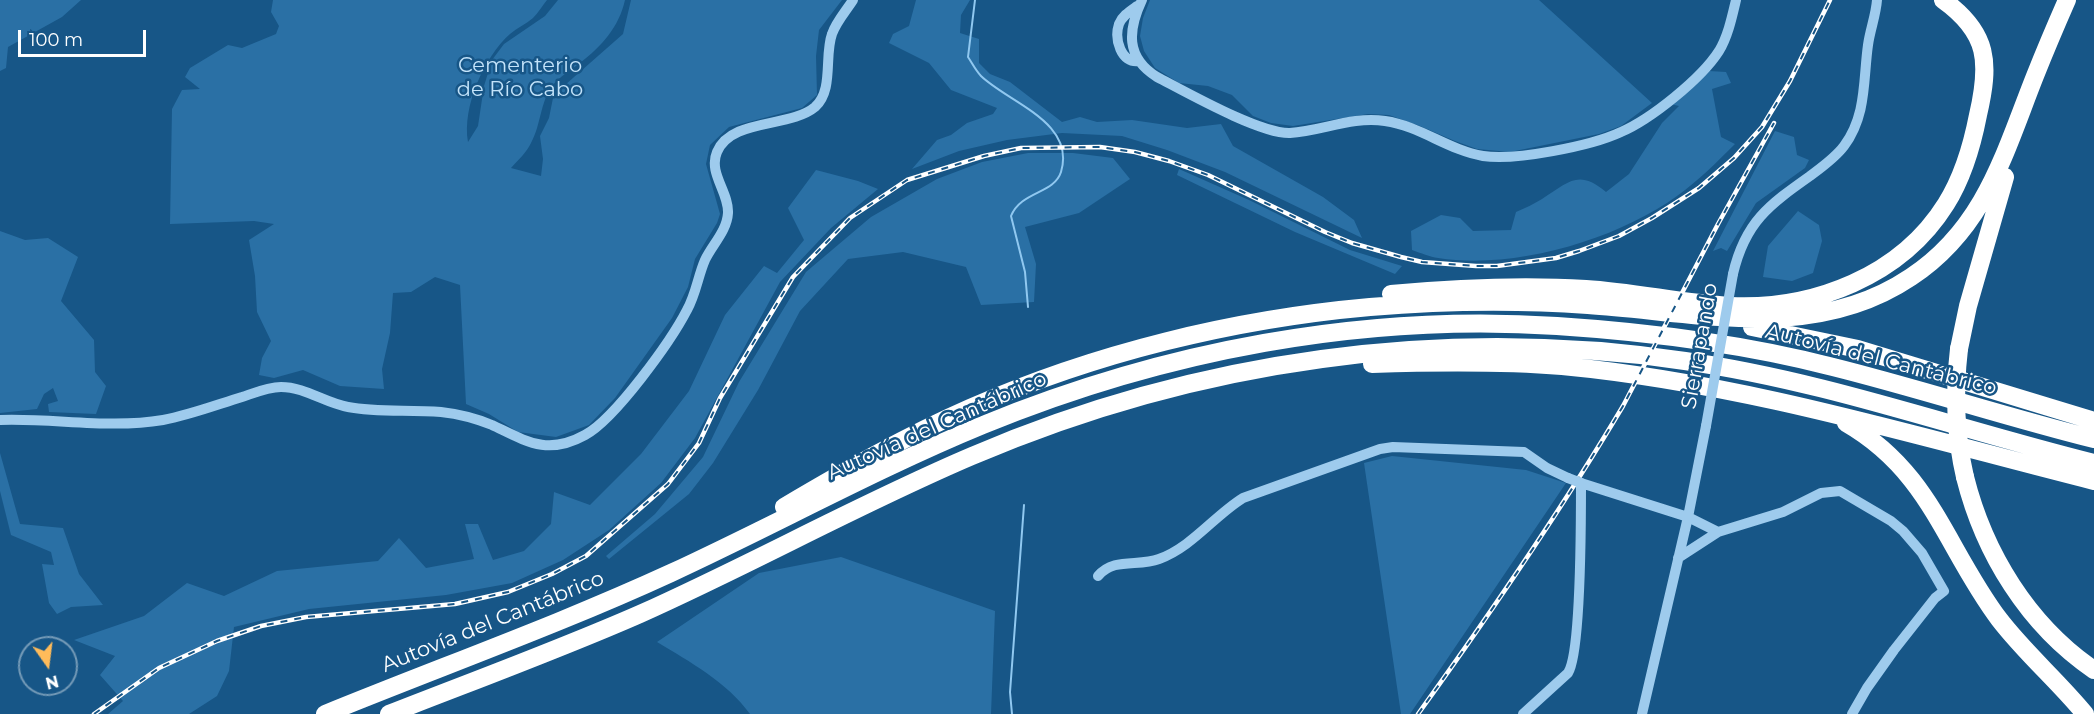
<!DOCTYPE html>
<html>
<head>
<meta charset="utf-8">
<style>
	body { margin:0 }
	#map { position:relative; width:2094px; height:714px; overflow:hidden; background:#175687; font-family:Montserrat,sans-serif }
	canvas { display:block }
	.north { position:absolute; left:18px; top:636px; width:60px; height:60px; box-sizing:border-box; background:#175687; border:2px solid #749ab7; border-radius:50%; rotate:166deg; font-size:16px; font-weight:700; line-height:24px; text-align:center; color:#fff }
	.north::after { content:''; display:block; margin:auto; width:21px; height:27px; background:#ffbb5a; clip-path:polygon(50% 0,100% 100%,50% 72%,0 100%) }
	.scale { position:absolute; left:18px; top:30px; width:128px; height:27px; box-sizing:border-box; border:3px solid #fff; border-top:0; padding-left:8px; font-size:18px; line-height:21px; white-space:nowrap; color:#fff; -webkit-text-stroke:4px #175687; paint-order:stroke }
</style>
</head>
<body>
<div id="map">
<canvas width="2094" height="714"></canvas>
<div class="north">N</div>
<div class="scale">100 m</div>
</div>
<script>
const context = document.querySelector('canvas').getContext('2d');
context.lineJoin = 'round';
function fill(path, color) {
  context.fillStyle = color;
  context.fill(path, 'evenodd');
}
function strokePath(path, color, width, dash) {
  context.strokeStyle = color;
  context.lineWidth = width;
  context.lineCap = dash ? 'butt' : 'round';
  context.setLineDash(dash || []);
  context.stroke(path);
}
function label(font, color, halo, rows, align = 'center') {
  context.font = font + ' Montserrat,sans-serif';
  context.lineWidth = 5;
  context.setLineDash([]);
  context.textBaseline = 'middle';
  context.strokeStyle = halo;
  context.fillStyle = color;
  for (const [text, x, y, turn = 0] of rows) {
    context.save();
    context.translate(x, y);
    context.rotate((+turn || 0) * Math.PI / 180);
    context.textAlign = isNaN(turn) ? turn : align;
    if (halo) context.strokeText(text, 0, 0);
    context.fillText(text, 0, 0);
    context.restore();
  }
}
fill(new Path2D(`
	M0,0h81l-19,17 -54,30 -2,21 -6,3z
	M273,0h274c-5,6 -9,13 -14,18 -7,6 -16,10 -23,16 -26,23 -48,73 -42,108l10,-16 6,-40 8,-26 12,-16 41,-28 13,-16h67c-6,27 -23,46 -45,63 -9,7 -20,13 -28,23 -12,17 -11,39 -21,57 -4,9 -13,17 -20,25l30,8 2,-17 -3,-23 9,-18 4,-20 12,-13 58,-51 8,-34h211l-23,30 -3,26 1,39 -15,13 -73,19 -19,18 -4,19 14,50 -3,9 -22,36 -7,28 -16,31 -57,80 -26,27 -33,12 -38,-5 -29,-18 -23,-10 -6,-119 -25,-8 -24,15 -18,1 -3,40 -8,36 2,20 -44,-3 -37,-16 -29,8 -15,-3 3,-17 9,-17 -14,-29 -2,-36 -6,-36 25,-16 -20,-3 -84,3 2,-115 10,-19 18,-1 -15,-12 5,-9 38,-23 14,3 34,-14 3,-8 -8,-14z
	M916,0h54l-9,15 -1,18 19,6v24l11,11 20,8 52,40 18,-5 17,5 35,-2 55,8 34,-4 12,22 90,51 31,23 8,18 -137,-66 -58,-22 -45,-14 -60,-3 -55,7 -48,11 -47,18 25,-29 14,-5 16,-12 26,-9 4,-6 -46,-18 -22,-27 -40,-20 4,-9 16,-8z
	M1150,0h389l113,103 -31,23 -22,8 -89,18 -33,-3 -22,-8 -35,-15 -31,-11 -21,-1 -75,12 -22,-3 -18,-7 -21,-21 -24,-9 -29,-3 -24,-15 -11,-17 -4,-15 3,-18z
	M1709,71l17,1 5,11 -19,6 9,48 14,7c-18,18 -37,37 -58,52 -61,44 -163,74 -239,62 -8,-1 -17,-5 -26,-8l-1,-19 30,-16 19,3 13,13 38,-1 5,-18c9,-4 18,-8 26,-13 27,-17 36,-30 64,-7l23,-18 33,-51 17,-17 -9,-2z
	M1775,131l19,6 3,18 12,5 -4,8 -49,35 -29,48 -6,-3 -8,3z
	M1028,153h45l40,5 17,21 -51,34 -54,14 11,37 -2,38 -53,3 -15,-38 -63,-15 -55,7 -48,52 -42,79 -45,73 -24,31 -80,65 -3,-3 49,-42 48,-57 36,-75 67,-110 65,-55 66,-38 45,-17z
	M1179,169l70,31 101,50 52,16 -7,8 -100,-42 -118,-57z
	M816,170l42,11 20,8 -47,39 -51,54 -85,156 -34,45 -52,47 -46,30 -51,23 -66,12 -137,14 -75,18 -5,44 -12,25 -28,18h-81l15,-13 -23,-26 15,-19 -41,-16 70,-24 43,-33 37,13 53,-25 101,-10 21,-23 27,30 48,-9 -9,-35h13l15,36 31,-9 27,-27 3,-32 36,13 51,-51 48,-63 36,-76 39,-49 13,7 27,-33 -16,-32z
	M1798,211l21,14 3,16 -9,32 -21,8 -29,-4 5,-31z
	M0,231l25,9 23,-2 30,19 -17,44 33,39 1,32 11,14 -10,28 -47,-2 -1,-8 10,-3 -5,-13 -9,6 -7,15 -37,4z
	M0,453l20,71 43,4 16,46 24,31 -32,2 -14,7 -8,-11 -7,-39 12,1 -3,-13 -40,-17 -11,-44z
	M1392,456l134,14 40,13 -156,231h-9l-37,-251z
	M841,557l154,54 -4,103h-241c-23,-32 -60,-52 -93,-72l102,-69z`), '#2a70a5');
strokePath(new Path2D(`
	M975,0l-7,57c4,6 8,14 13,19 28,27 95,46 80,96 -7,22 -40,19 -50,44l14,56 3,35
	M1012,714l-2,-22 14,-187`), '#90c8f0', 2);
strokePath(new Path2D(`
	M1142,0c-14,30 -17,57 15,77 29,15 103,57 133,56 32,-2 62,-17 95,-12 35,5 63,29 98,35 32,5 108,-10 138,-24 30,-13 80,-53 98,-81 9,-15 13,-34 17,-51
	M1137,6c-7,5 -15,10 -18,18 -5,15 2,40 20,37
	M1733,274c12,-52 36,-69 77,-98 12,-9 25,-18 34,-30 23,-31 19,-66 24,-101 2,-15 8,-30 9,-45
	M0,420c54,-2 110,9 163,0 27,-5 53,-15 79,-23 12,-4 26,-10 39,-10 24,0 44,16 67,20 30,6 62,2 93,5 18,2 34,6 51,13 34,16 55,31 93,10 30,-16 86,-94 102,-125 9,-16 11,-34 18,-50 7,-15 22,-29 23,-47 1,-21 -20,-40 -11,-61 14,-34 73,-24 98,-45 19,-17 9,-51 17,-73 4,-12 14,-23 21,-34
	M1678,558l40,-26 65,-20 38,-19 19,-2 51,30 12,10 19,22 22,38 -9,7 -41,52 -27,38 -15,26
	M1098,576c16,-19 40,-9 61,-17 33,-12 55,-43 84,-61l137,-49 13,-2 131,5 23,16 21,10
	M1523,714l45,-41c13,-20 13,-159 13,-190l107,34 30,15
	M1642,714l46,-197 18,-91`), '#9ecbed', 10);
strokePath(new Path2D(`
	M1391,294c65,-6 130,-9 195,-5 48,3 96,14 144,17 84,4 171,-30 216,-102 17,-27 26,-58 32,-89 12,-52 11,-82 -35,-115
	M1752,327l106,22 236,72
	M1959,349l9,-43 37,-129
	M1372,364c63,-2 127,-3 190,2 181,17 357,71 532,115
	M1846,423c85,49 99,124 153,196 26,34 59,62 86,95
	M1965,477c19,76 63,148 129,193
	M784,507c61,-36 122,-71 186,-99 125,-55 264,-89 400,-101 72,-6 146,-7 218,-2 109,7 225,38 323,-28 74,-49 93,-123 124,-201 10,-25 21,-51 32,-76
	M325,714c115,-47 233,-89 346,-141 104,-48 205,-104 312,-148 180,-74 379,-112 574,-99 92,6 187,18 276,41 88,22 173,50 261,72
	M389,714c84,-33 169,-64 251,-100 112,-50 219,-110 332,-158 224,-96 471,-131 713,-95 140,20 272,68 409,102`), '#fff', 18);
const rail = new Path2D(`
	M94,714l65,-46 58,-27 44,-15 45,-9 149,-13 53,-12 44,-18 34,-18 82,-72 31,-41 21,-45 73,-121 57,-59 57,-38 77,-24 37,-8 79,-1 35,5 34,9 39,14 117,57 27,11 49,14 21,5 54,4h21l59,-8 23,-7 40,-15 33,-18 47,-30 35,-30 28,-31 28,-46 40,-81
	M1418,714c72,-100 142,-202 205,-308l95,-182 56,-101`);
strokePath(rail, '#fff', 4.5);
strokePath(rail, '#175687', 2, [7]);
strokePath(new Path2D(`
	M1706,426l27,-152
	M1568,478l13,5`), '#9ecbed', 10);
strokePath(new Path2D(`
	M1959,349c-5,43 -4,85 6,128`), '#fff', 18);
label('21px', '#c3e3fa', '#175687', [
	["Cementerio",520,66],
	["de Río Cabo",520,90]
]);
label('21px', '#fff', '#175687', [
	["Sierrapando",1700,346,-80],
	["Autovía del Cantábrico",1881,360,14],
	["Autovía del Cantábrico",937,426,-24],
	["Autovía del Cantábrico",493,622,-22]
]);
</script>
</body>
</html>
